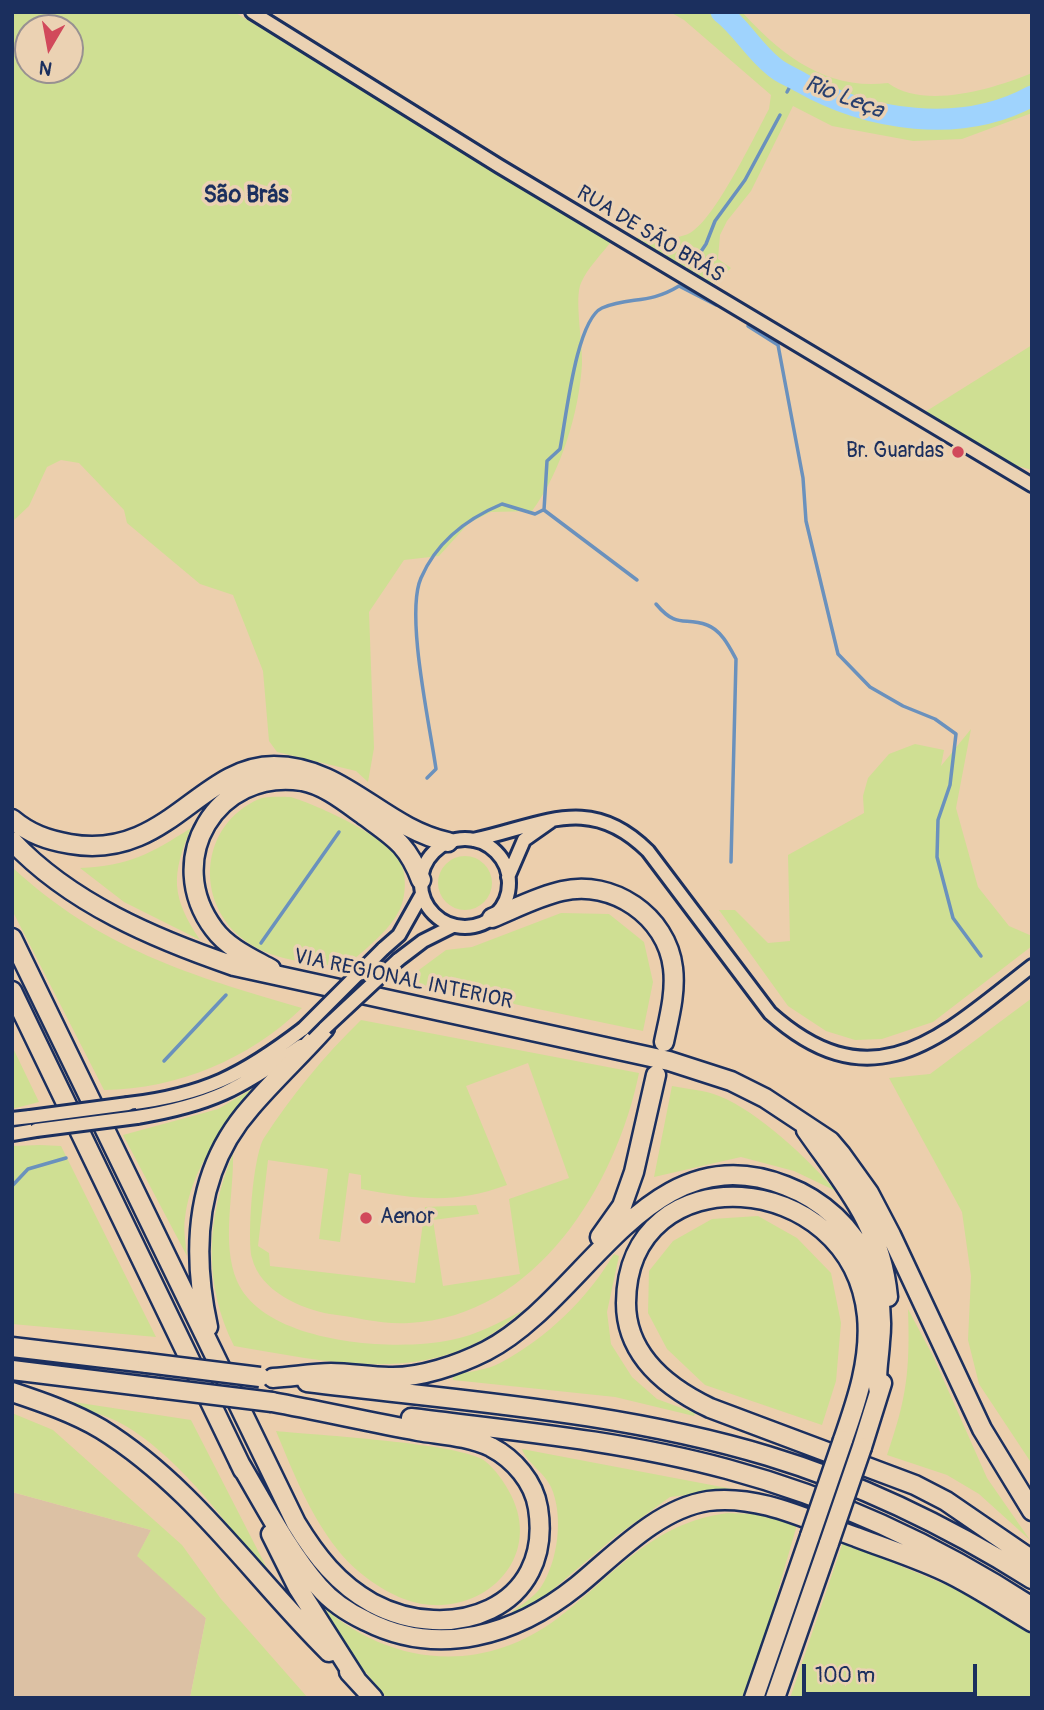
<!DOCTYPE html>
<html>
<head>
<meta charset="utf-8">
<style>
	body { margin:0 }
	#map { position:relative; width:1044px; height:1710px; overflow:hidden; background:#eccfad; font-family:Pangolin,sans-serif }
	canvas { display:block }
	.frame { position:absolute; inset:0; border:14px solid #1b2f5e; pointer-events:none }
	.north { position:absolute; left:14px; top:14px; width:70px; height:70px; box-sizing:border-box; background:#ebd2b3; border:2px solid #989191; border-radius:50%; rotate:190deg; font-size:19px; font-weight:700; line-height:28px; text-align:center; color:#1b2f5e }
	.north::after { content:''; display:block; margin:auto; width:24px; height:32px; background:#d1495b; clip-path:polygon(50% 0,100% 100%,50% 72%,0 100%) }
	.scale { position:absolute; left:802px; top:1664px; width:175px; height:32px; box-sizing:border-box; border:4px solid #1b2f5e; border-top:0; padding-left:9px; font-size:21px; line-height:24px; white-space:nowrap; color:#1b2f5e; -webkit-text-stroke:5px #ebd2b3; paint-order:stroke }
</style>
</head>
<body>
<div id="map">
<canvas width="1044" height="1710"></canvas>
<div class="frame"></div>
<div class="north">N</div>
<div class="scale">100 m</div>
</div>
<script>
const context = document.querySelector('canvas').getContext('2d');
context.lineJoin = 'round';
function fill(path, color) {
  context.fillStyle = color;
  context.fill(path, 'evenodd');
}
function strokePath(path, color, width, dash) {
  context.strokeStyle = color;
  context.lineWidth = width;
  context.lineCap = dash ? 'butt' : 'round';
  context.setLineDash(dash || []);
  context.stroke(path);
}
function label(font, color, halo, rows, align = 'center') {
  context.font = font + ' Pangolin,sans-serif';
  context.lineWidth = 7;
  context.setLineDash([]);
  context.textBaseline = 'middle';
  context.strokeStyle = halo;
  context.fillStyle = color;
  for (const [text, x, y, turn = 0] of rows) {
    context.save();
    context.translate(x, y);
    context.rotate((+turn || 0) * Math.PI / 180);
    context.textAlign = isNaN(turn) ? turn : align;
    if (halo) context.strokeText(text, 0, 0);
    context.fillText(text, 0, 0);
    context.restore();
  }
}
fill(new Path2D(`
	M12,1492l139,38 -13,26 68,62 -16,80h-178z`), '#dcc1a4');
fill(new Path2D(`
	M12,12h222l379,227c-10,14 -26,29 -32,44 -7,15 2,62 1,81 -3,49 -21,108 -50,147l-41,1 -22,11 -30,33 -35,4 -35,52 5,136 -6,34 -12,-11 -79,-19 -8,-11 -6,-70 -30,-76 -33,-11 -73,-61 -3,-13 -45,-47 -18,-3 -14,7 -18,39 -17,16zM28,28h42v42h-42z
	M670,12h72c39,43 85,79 146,71 36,27 105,6 144,-10v40l-70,26 -49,2 -81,-15 -39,-20 -42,85 -24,30 -7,14 -2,24 13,9 -17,16 -78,-46c17,-1 39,3 54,-5 25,-14 64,-96 79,-124l2,-14 -87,-75z
	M1032,345v125l-18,-5 -89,-53z
	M971,729l-15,79 22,79 31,39 23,10v10l-99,76 -51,17 -27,1 -29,-9 -38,-25 -69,-96h16l33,33 22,-2 -2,-86 76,-42 -1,-17 5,-18 21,-24 26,-10 29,6 -3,16z
	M291,797c28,9 94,38 109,65 7,11 6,35 0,47 -10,22 -37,42 -55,58 -34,-4 -75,-6 -102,-28 -49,-38 -43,-114 16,-140 8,-3 22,-2 32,-2z
	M191,828c-20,48 -20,68 9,112l-76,-38 -44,-34c49,-2 70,-14 111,-40z
	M438 883a27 27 0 1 1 54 0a27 27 0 1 1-54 0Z
	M12,867c87,81 179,109 290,141 -53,51 -124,81 -198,82l-92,-180z
	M561,913l48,1 35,28 9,40 -10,49 -239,-50 42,-31 26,-3z
	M1032,998v466l-53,-80 -11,-44 3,-64 -9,-64 -73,-134 41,-4z
	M361,1020l278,53c-23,112 -103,244 -230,250 -26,2 -53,-6 -79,-9 -29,-5 -70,-23 -78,-56 -5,-21 1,-102 12,-120 28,-43 60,-82 97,-118zM528,1063l41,115 -60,21 11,75 -77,12 -10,-66 46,-6 -3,-9 -51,2 -10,76 -145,-17 -1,-13 -11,-7 10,-86 60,9 -9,70 21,3 9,-69 12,2v14c56,10 91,16 146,-4l-41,-99z
	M12,1046l27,56 -27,7z
	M257,1086c-31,38 -66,81 -72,132 -2,12 1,26 2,38l-64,-121 95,-26z
	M672,1086c15,3 33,4 47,10 40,16 89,63 117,95l-42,-20 -53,-14 -87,20z
	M40,1145l21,1 95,191 -144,-13v-178z
	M233,1154c1,40 -12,89 4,127 27,63 158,71 214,59 26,-5 49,-18 73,-30 -15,11 -31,25 -48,33 -74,38 -164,16 -242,3 -31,-62 -28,-128 -1,-192z
	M758,1216l39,22 34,35 10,50 -5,58 -14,44 -117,-40 -38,-36 -19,-36 1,-42 24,-30 39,-22z
	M614,1254l5,2 -12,56 4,32 21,33 25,22 38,14 -1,3 -79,-19 -162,-17v-5c15,-3 34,-5 47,-12 47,-25 87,-64 114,-109z
	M908,1309l25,47 54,122 43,62 -51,-46 -32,-19 -60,-20c20,-58 23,-84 21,-146z
	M67,1401l124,19 82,160 -3,2c-36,-52 -99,-137 -158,-163 -14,-6 -31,-10 -46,-16z
	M12,1413l41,17 129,115 39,54 87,99h-118l16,-80 -69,-62 14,-26 -139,-38z
	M276,1431c37,4 186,12 209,30 10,8 20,22 26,34 35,70 -39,130 -107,104 -24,-9 -52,-30 -67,-50 -28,-36 -44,-77 -61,-118z
	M522,1449l221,42 -2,4 -38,-2 -33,4 -54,39 -78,66 -24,13 -2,-3c9,-7 22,-15 29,-25 17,-26 23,-71 10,-100 -6,-14 -25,-25 -29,-38z
	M727,1513l27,1 43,11 -29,100 -26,73h-355l-43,-52 -30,-47c69,66 165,79 244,19 58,-44 92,-94 169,-105z
	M843,1542l108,45 81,45v66h-242z`), '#cfdf93');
strokePath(new Path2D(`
	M787,92l7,-13
	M692,265l14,-21 9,-23 30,-41 35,-65
	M748,326l30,19 25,133 3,43 32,133 32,33 33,19 32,13 21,15 -6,51 -12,35 -1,37 16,61 28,38
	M637,580l-93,-70 3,-49 13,-12c6,-30 16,-129 42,-141 28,-12 46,-3 77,-22l37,19
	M656,604c22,26 28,12 51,21 14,5 22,21 29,34l-5,203
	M427,778l9,-9c-6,-43 -31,-155 -15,-191 16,-37 45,-59 81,-74l33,10 8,-4
	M261,943l78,-111
	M164,1061l62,-66
	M12,1186l16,-17 38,-11`), '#6a91bd', 3.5);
strokePath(new Path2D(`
	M721,12c20,15 32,38 52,54 7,7 19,11 27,16 68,39 161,53 232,14`), '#9fd3fd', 21);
const secondary = new Path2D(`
	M252,12l247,154 533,319
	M421 883a44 44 0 1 1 88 0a44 44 0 1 1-88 0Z
	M473,840c68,-14 116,-48 175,11l122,162c105,94 174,21 262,-47
	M508,877l16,-37 27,-19
	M383,949l16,-14 23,-41
	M398,960l25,-19 30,-15
	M128,1104c76,-9 115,-29 175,-75
	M137,1117c74,-12 103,-28 164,-71
	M12,1119l18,-2
	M12,1134l24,-4`);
const highway = new Path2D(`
	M12,819c18,15 35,21 58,25 96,17 130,-78 204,-78 70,0 109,62 174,76
	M12,841c58,62 143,98 222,125l435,95 62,20 34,17 65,43 11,13 28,39 22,42 91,194 50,82
	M492,918c22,-9 47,-22 70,-27 50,-12 105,25 111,77 3,25 -4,50 -9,74
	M12,938l284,585c20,33 42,61 76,80 78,42 182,6 166,-95 -4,-26 -24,-49 -47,-61 -23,-11 -49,-12 -73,-16 -49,-9 -97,-20 -146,-29
	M271,969c-20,-11 -43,-21 -57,-40 -52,-69 2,-161 88,-148 22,4 42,20 60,33 31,23 45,29 59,66
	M12,991l231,479
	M806,1130c39,56 75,95 82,167
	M600,1237l22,-31 12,-34 22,-97
	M208,1327c-17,-78 -13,-157 43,-220 23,-27 50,-52 74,-79
	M12,1347l135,16
	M12,1370l146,18
	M273,1378c19,-1 39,-5 58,-5 20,0 39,4 58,4 31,1 69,-12 97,-26 101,-52 162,-220 300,-165 37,14 67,42 83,78 10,24 14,52 11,78 -1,19 -5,32 -1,51
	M307,1382c153,19 312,29 461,74 93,28 181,71 264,123
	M12,1392c30,10 62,21 89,37 91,56 153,149 228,223
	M411,1418c105,13 213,23 316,51 108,29 211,77 305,138
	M843,1440c14,-40 28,-81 24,-124 -15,-149 -240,-164 -241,-13 0,52 40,84 84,105l205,77 31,16 86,59
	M862,1447l20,-64
	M239,1462c25,42 48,88 80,125 12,14 30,26 47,34 73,37 150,14 211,-35 38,-31 80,-77 131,-85 51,-7 102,20 148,36 31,12 64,22 94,37 28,14 55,32 82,48
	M271,1534l27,54 58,91
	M349,1672l24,26
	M754,1698l56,-162
	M775,1698l54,-155`);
strokePath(secondary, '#1b2f5e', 18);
strokePath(highway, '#1b2f5e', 23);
strokePath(secondary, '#ebd2b3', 12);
strokePath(highway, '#ebd2b3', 18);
const secondaryBridge = new Path2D(`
	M325,1028l73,-68
	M303,1029l80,-80
	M30,1117l98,-13
	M36,1130l101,-13`);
const highwayBridge = new Path2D(`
	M147,1363l113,14
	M158,1388l114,14
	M810,1536l33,-96
	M829,1543l33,-96`);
strokePath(secondaryBridge, '#1b2f5e', 18, []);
strokePath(highwayBridge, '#1b2f5e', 23, []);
strokePath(secondaryBridge, '#ebd2b3', 12);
strokePath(highwayBridge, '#ebd2b3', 18);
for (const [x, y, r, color] of [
	[958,452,7,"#d1495b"],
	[366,1218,7,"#d1495b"]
]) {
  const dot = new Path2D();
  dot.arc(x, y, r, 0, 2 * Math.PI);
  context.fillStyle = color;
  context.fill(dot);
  strokePath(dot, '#ebd2b3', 2.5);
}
label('21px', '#1b2f5e', '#ebd2b3', [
	["RUA DE SÃO BRÁS",650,235,31],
	["VIA REGIONAL INTERIOR",403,980,12]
]);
label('21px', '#1b2f5e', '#ebd2b3', [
	["Br. Guardas",944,452],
	["Aenor",380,1218,"left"]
], 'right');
label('italic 23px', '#283f6e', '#ebd2b3', [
	["Rio Leça",844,98,21]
]);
label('bold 23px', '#1b2f5e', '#ebd2b3', [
	["São Brás",246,196]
]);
</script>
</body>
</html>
